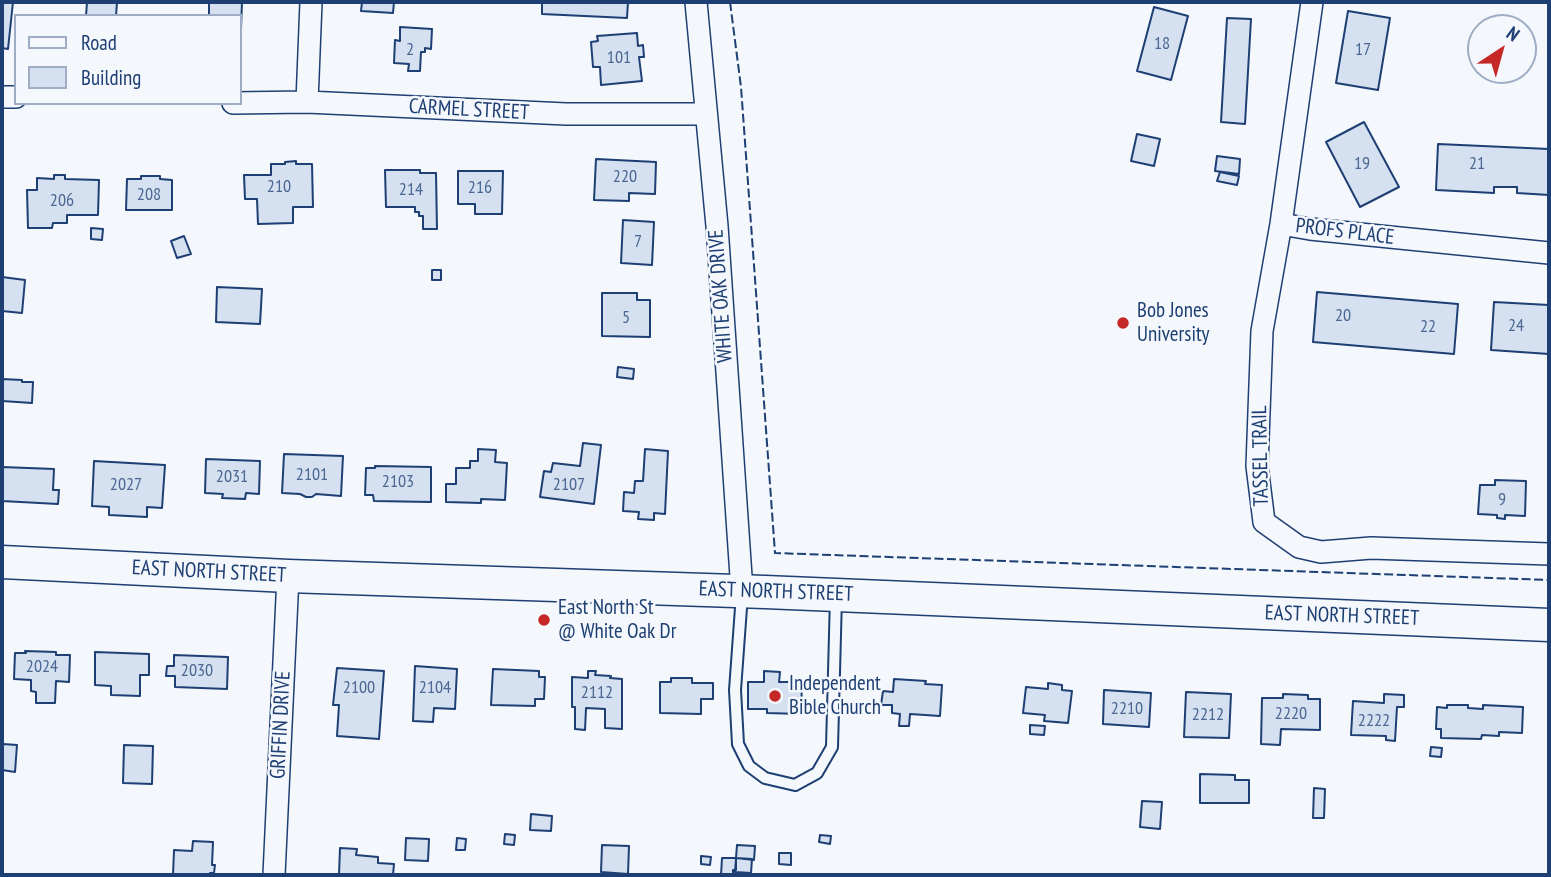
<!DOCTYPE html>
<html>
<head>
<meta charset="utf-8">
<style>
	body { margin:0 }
	#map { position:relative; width:1551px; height:877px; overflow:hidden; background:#f4f7fb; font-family:"PT Sans Narrow",sans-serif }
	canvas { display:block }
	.frame { position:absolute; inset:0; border:4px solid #1d3f73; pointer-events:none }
	.legend { position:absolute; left:14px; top:14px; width:228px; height:91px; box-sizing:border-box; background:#f4f7fb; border:2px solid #9eadc5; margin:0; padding:9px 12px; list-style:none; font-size:21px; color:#1d3f73 }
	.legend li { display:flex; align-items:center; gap:14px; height:35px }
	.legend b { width:35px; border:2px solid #9eadc5 }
	.north { position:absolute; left:1467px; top:14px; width:70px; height:70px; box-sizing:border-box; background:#f4f7fb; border:2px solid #9eadc5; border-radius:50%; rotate:36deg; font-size:19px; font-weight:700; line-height:28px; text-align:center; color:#1d3f73 }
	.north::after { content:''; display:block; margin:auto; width:24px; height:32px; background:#c62828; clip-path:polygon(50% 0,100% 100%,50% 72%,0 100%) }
</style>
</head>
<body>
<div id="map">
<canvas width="1551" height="877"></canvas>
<div class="frame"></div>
<ul class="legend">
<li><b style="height:9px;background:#f4f7fb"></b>Road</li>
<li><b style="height:19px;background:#d5e0f0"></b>Building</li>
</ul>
<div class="north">N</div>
</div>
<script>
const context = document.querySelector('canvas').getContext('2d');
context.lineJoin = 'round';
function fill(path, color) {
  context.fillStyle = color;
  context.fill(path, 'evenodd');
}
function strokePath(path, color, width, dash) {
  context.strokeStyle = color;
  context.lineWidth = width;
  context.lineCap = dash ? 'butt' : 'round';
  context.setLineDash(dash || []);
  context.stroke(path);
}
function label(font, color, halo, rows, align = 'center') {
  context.font = font + ' "PT Sans Narrow",sans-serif';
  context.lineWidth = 5;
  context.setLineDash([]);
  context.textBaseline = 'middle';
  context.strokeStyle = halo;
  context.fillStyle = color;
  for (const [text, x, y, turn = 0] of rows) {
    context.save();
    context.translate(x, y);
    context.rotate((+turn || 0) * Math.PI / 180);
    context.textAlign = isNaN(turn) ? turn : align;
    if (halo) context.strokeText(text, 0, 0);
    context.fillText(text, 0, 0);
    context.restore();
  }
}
const building = new Path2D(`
	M2,2h11l-5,47 -6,-1z
	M87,2h30l-1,14h-30z
	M209,2h33l-2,54v-40h-31z
	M362,2h32l-1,11 -32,-2z
	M542,2h86l-1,16 -85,-4z
	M1154,7l34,9 -17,64 -34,-9z
	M1348,11l42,7 -12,72 -42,-7z
	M1227,18l24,1 -6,105 -24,-2z
	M400,27l32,2 -1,20 -6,-1v4h-4l-1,19h-12l1,-7 -15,-1 1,-23 5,1z
	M637,33l1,13 5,-1 1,12h-5l3,24 -41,4 -1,-18h-7l-2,-25 7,-1 -1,-5z
	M1364,122l35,65 -39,20 -34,-65z
	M1137,134l23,5 -6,27 -23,-5z
	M1438,144l111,5v46l-32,-2v-6h-23v6l-58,-3z
	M1217,156l23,3 -1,15 -24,-3z
	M596,159l60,3 -1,32 -26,-1v8l-35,-1z
	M296,161v3h16l1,43h-20v16l-35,1 -1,-25h-12l-1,-24h27v-11h14v-2z
	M385,170h35v3h16l1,56h-14v-13h-4v-4h-4v-5h-29z
	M458,171h45l-1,43h-27v-10h-17z
	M1220,172l19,4 -2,9 -20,-4z
	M54,175h11v4l34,1 -1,35h-31v8h-14l-1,5h-24l-1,-38h10v-12l17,1z
	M141,176h19v3l12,1v30h-46l1,-31h14z
	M623,220l31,2 -2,43 -31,-2z
	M91,228l12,1 -1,11 -11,-1z
	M184,236l7,18 -14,4 -6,-17z
	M432,270h9v10h-9z
	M2,277l23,3 -3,33 -20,-2z
	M217,287l45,2 -2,35 -44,-2z
	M1317,292l141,12 -4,50 -141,-12z
	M602,293h35v7h13v37l-48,-1z
	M1494,302l55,3v49l-58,-4z
	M618,367l16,2 -1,10 -16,-2z
	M2,379l20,1v2h11l-1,21 -30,-2z
	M583,443l18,2 -7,59 -54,-7 4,-26 7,1 2,-9 27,3z
	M478,449l18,1 -1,12 12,1 -2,37 -24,-1v4l-35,-1v-18h10v-16h14v-7h8z
	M645,449l23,2 -3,63 -11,-1v7l-16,-1 1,-7 -16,-1 1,-19 10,1 1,-12h8z
	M284,454l59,2 -2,40 -25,-2 -4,3h-6l-6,-3 -18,-1z
	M206,459l54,2 -1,33 -13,-1 -1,6 -23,-1 1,-4 -18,-1z
	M94,461l71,4 -3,43 -15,-1v10l-38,-2v-8l-17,-1z
	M375,466l56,1v35l-57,-1 -1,-6h-8l1,-27h9z
	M2,467l52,2 -1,21h6l-1,14 -56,-3z
	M1495,480l31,1 -1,35 -20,-1v4l-8,-1v-3l-19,-1 2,-29h15z
	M25,651l31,1v3h14l-1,27 -13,-1 -1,22h-19v-11l-5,-1v-11l-17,-1 1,-26h11z
	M95,652l54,2v21h-9v21l-29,-1v-9l-16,-1z
	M174,655l54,2 -1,32 -52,-2v-11h-9l1,-10h7z
	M415,666l42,3 -2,40 -21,-1 -1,14 -20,-1z
	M337,668l47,3 -5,68 -42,-3 2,-31h-6z
	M493,669l46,2v6h6l-1,22h-9v7l-44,-1z
	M588,671h8l-1,4 16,1 -1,2 12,1v50l-17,-1v-19l-19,-1 -1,22 -10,-1v-22h-3v-30l16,1z
	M764,671l16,1 -1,10h23l-1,32 -34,-1v-4h-19v-27h16z
	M671,678h21v5h21v16h-12v15l-41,-1v-31h11z
	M894,679l32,2 -1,3 17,1 -2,31 -30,-2 -1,12h-10l1,-12 -8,-1v-8h-11l2,-14 10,1z
	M1048,683l14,2v5l10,1 -4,32 -24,-2 1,-6 -22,-2 3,-26 22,2z
	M1104,690l47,3 -2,34 -46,-3z
	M1186,692l45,2 -2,44 -45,-1z
	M1283,694l25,1v4h12v31l-39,-1 -1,16 -19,-1 1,-46h21z
	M1384,694l20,1v12h-7l-2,34 -9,-1v-4l-35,-1 2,-34 31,2z
	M1447,705h21v3l15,1v-4l40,2 -1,26 -23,-1v4l-17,-1 -1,4 -40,-1v-9h-5l1,-22 10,1z
	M1030,725l15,1 -1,9 -14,-1z
	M3,744l14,1 -2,27 -13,-2z
	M124,745l29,1 -1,38 -29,-1z
	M1431,747l11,1 -1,9 -11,-1z
	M1200,774l35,1v5h14v23h-49z
	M1314,788l11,1 -1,29h-11z
	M1142,801l20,1 -2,27 -20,-2z
	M531,814l21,2 -1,15 -21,-1z
	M505,834l10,1 -1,10 -10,-1z
	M820,835l11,1 -1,8 -11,-2z
	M406,838l23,1 -1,22 -23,-1z
	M457,838l9,1 -1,11h-9z
	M193,841l20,1 -1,23h3l-1,8h-4v2h-37l1,-25 18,1z
	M602,845l27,1 -1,28 -27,-2z
	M737,845l18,1 -1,14 -18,-2z
	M340,848l17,1 -1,6 22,2v6l16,1 -1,11h-54z
	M779,853h12v12l-12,-1z
	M701,856l10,1 -1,8 -9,-1z
	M722,858h14v12h-3v5h-12z
	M736,858l16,1 -1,14 -16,-1z`);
fill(building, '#d5e0f0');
strokePath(building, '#1d3f73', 2);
const service = new Path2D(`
	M742,594l-7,96 3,54 11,22 16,12 30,7 22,-12 15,-26 4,-150`);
const minor = new Path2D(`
	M696,2l21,224 25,365
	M1312,2l-31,222 -19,107 -5,135 7,56 35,25 22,5 50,-4 178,6
	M2,97h14
	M307,102l4,-100
	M233,103l74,-1 259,12h140
	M1281,224l29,5 239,24
	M274,875l14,-299`);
const secondary = new Path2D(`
	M2,562l286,14 477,16 784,33`);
strokePath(service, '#1d3f73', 14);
strokePath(minor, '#1d3f73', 24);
strokePath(secondary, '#1d3f73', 35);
strokePath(service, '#f4f7fb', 10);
strokePath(minor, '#f4f7fb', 21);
strokePath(secondary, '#f4f7fb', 32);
strokePath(new Path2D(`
	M730,2l11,85 34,466 774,27`), '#1d3f73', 2, [9, 3.5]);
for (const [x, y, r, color] of [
	[1123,323,7,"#c62828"],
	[544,620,7,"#c62828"],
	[775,696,7,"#c62828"]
]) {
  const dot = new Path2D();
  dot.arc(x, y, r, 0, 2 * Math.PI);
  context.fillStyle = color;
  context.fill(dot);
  strokePath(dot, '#f4f7fb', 2.5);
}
label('18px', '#4b6792', null, [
	["18",1162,44],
	["2",410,50],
	["17",1363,50],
	["101",619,58],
	["19",1362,164],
	["21",1477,164],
	["220",625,177],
	["210",279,187],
	["216",480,188],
	["214",411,190],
	["208",149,195],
	["206",62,201],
	["7",638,242],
	["20",1343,316],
	["5",626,318],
	["24",1516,326],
	["22",1428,327],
	["2101",312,475],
	["2031",232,477],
	["2103",398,482],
	["2027",126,485],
	["2107",569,485],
	["9",1502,500],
	["2024",42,667],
	["2030",197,671],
	["2100",359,688],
	["2104",435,688],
	["2112",597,693],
	["2210",1127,709],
	["2220",1291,714],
	["2212",1208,715],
	["2222",1374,721]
]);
label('21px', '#1d3f73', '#f4f7fb', [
	["CARMEL STREET",469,110,3],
	["PROFS PLACE",1345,232,7],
	["WHITE OAK DRIVE",721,296,-94],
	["TASSEL TRAIL",1261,456,-91],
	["EAST NORTH STREET",209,572,3],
	["EAST NORTH STREET",776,592,2],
	["EAST NORTH STREET",1342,616,2],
	["GRIFFIN DRIVE",281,725,-87]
]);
label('21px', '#1d3f73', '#f4f7fb', [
	["Bob Jones",1137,311],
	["University",1137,335],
	["East North St",558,608],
	["@ White Oak Dr",558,632],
	["Independent",789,684],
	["Bible Church",789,708]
], 'left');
</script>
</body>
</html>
